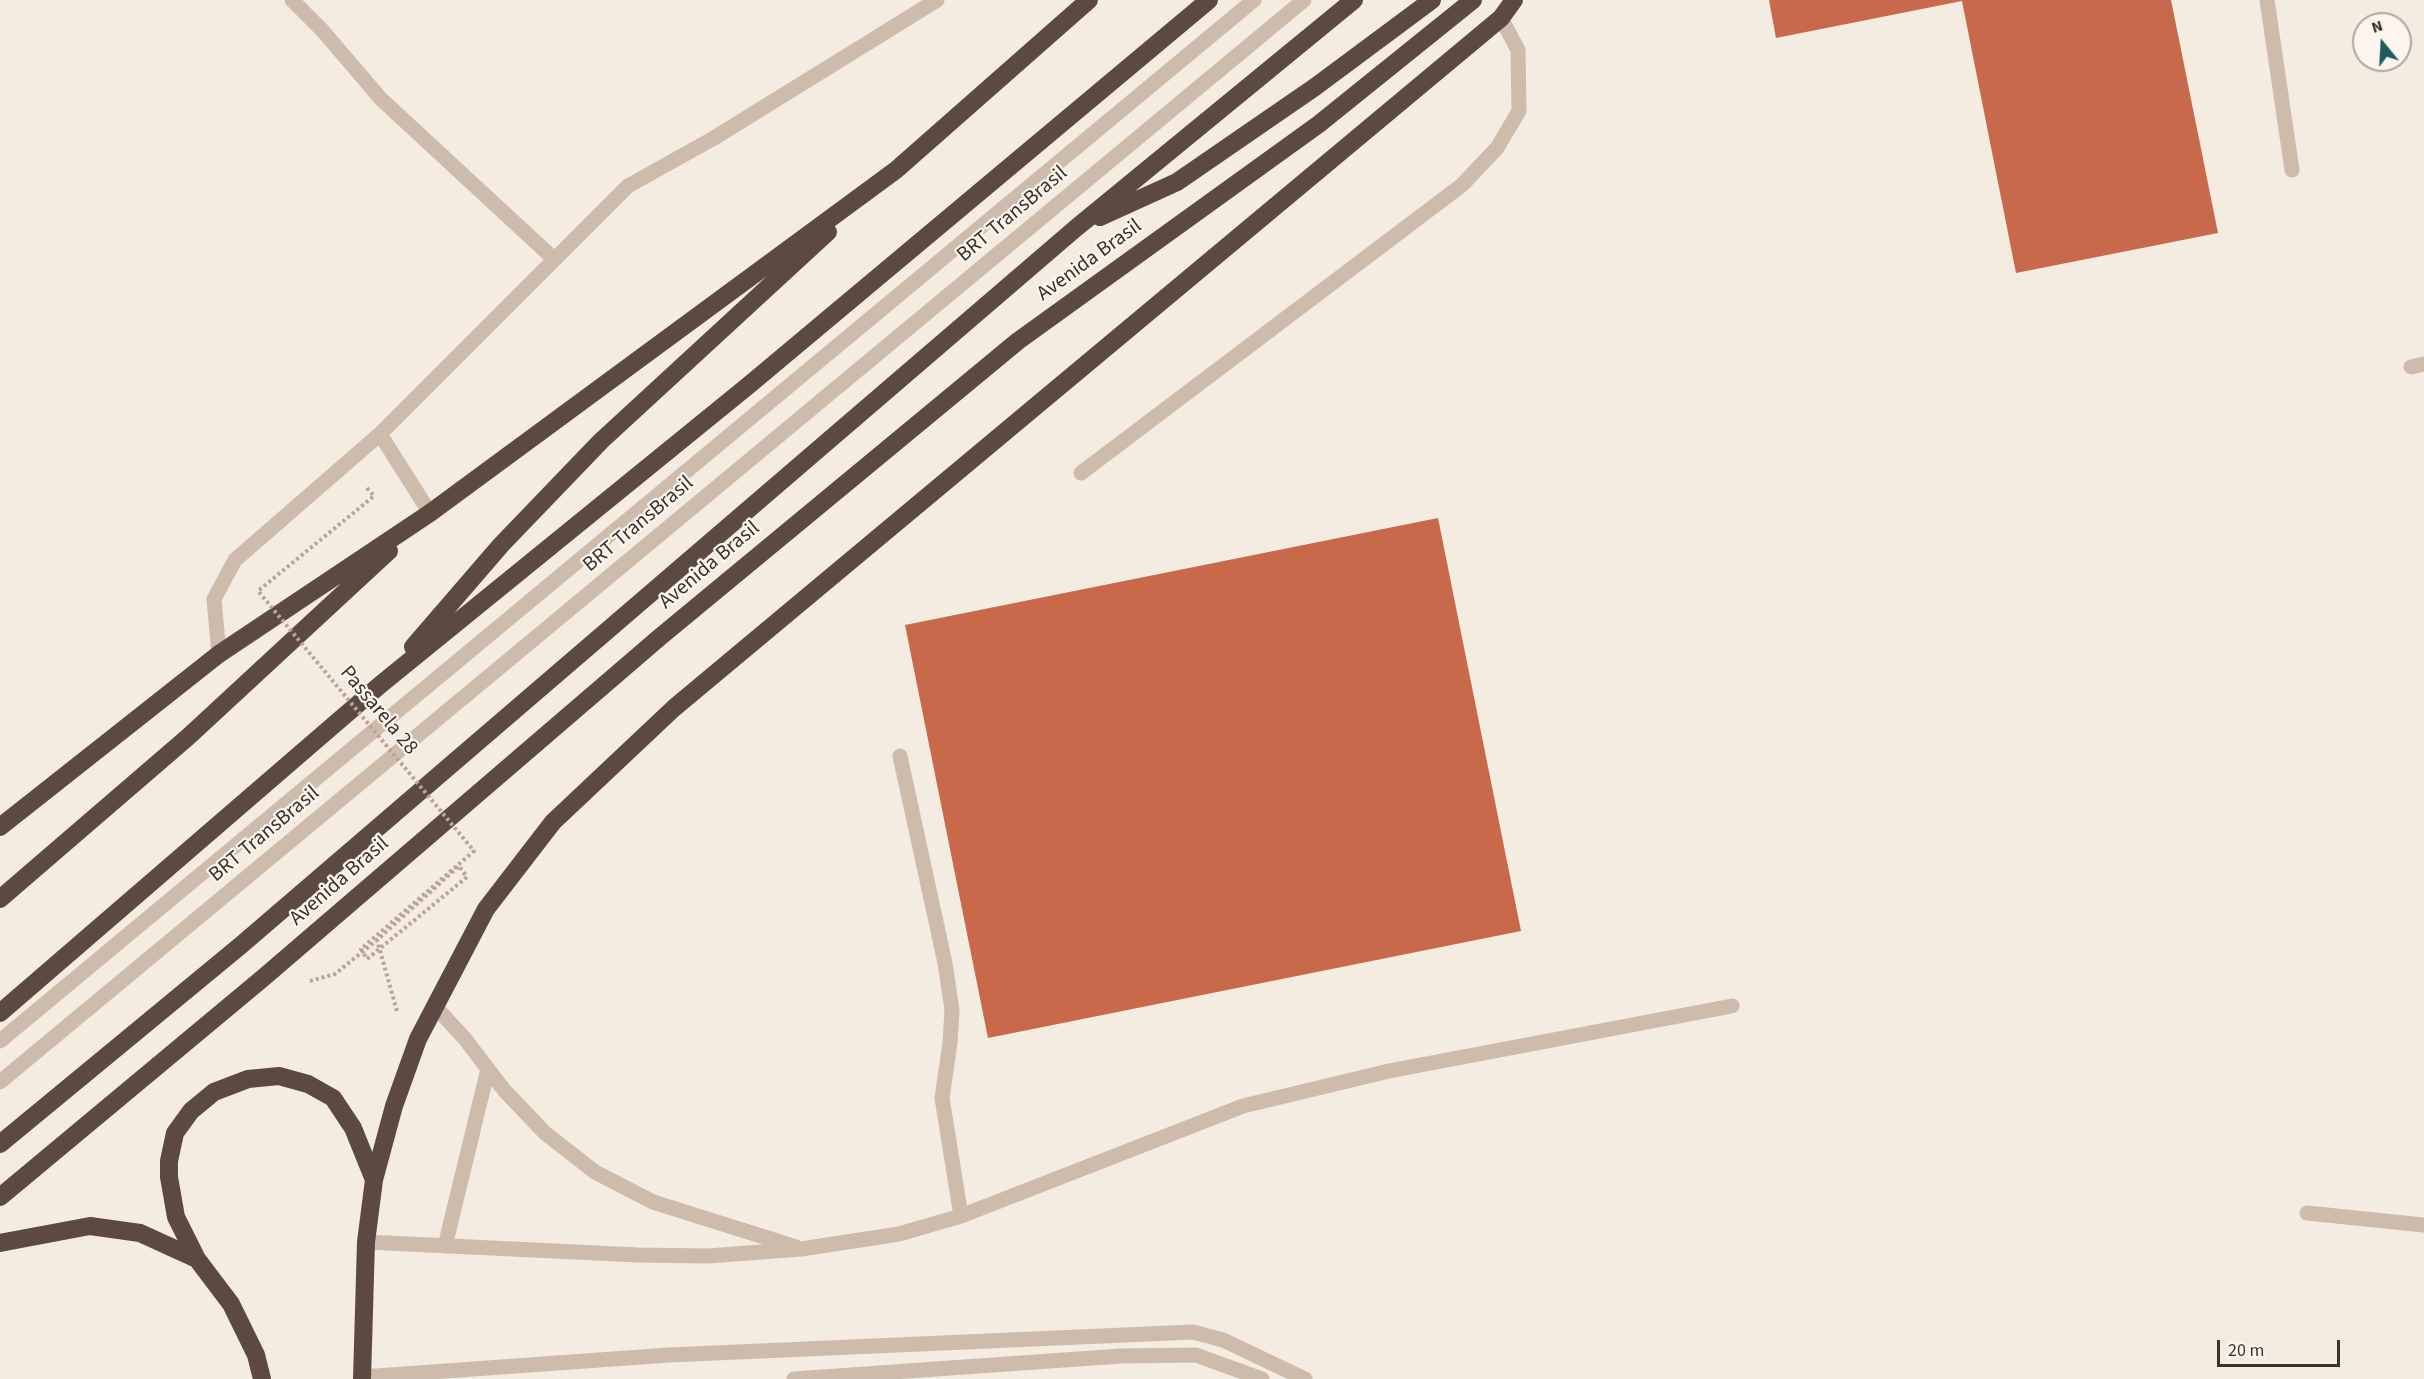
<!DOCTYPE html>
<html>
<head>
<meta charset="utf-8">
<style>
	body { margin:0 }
	#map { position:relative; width:2424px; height:1379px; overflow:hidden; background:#f4ebe1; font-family:"Source Sans 3",sans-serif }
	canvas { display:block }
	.north { position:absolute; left:2352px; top:12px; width:60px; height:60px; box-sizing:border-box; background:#fbf5ee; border:2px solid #aea6a0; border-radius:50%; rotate:342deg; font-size:16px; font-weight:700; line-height:24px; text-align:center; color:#3b302b }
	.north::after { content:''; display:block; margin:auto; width:21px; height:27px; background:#1f5a5e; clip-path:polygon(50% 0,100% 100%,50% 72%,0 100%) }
	.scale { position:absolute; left:2217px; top:1340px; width:123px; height:27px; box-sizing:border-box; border:3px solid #3b302b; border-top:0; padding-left:8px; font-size:18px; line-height:21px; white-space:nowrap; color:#3b302b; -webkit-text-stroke:4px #fbf5ee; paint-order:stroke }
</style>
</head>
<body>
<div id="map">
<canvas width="2424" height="1379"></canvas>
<div class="north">N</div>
<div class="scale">20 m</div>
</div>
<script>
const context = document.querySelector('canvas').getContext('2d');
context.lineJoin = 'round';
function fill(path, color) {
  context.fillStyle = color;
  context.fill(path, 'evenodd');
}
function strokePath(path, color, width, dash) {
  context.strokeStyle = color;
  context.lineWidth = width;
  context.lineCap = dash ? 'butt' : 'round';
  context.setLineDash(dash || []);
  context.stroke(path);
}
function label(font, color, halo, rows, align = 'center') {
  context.font = font + ' "Source Sans 3",sans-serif';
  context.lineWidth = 4.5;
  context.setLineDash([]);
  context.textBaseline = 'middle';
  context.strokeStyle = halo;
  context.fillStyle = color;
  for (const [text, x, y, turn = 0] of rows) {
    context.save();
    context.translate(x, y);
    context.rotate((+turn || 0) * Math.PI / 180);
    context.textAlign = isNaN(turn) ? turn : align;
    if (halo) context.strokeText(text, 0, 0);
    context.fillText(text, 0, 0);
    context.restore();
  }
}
fill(new Path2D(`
	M1769,0h402l47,233 -202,40 -54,-272 -186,37z
	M1438,518l83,413 -533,107 -83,-413z`), '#c8694b');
strokePath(new Path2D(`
	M310,981l25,-7 42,-34
	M397,1011l-20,-71 82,-74 8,11`), '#b9a596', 4, [3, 3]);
strokePath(new Path2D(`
	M292,0l30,30 59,69 173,160
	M2267,0l25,170
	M2411,367l13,-3
	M380,434l50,79
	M1081,473l381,-288 35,-37 22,-37 -1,-61 -17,-32
	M219,654l-5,-55 21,-39 145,-126 248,-248 86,-48 223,-138
	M900,756l45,207 7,47 -2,33 -8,55 19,118
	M434,1005l31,34 39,51 41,43 50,39 58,30 143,45
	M0,1041l1254,-1041
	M0,1082l1304,-1082
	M2307,1213l117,12
	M366,1242l272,13 70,1 93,-7 98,-15 62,-18 282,-110 146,-35 343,-65
	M445,1246l43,-177
	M362,1377l307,-22 524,-23 30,8 82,39
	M794,1379l327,-23 75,-1 66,24`), '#cdbbac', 15);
strokePath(new Path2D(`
	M1100,217l77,-35 138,-95 117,-87
	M413,647l88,-102 100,-104 227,-209
	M0,827l219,-173 211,-141 466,-343 193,-170
	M0,899l188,-162 201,-186
	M0,1013l380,-328 369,-300 460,-385
	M0,1144l240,-198 836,-718 278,-228
	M0,1197l263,-219 397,-341 358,-296 301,-217 154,-124
	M0,1243l90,-17 50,7 57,26
	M262,1379l-6,-24 -25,-51 -34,-45 -21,-42 -7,-40v-16l6,-28 16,-22 23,-19 34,-13 31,-3 29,8 25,14 20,30 21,52
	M362,1379l4,-137 8,-62 20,-74 24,-67 68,-130 67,-87 121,-114 827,-690 13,-18`), '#5c4a42', 18);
strokePath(new Path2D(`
	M367,488l7,8 -116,95 216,260 -113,98 6,10 100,-82`), '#b9a596', 4, [3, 3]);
label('21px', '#3b302b', '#fbf5ee', [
	["BRT TransBrasil",1013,215,-40],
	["Avenida Brasil",1090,261,-36],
	["BRT TransBrasil",639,525,-40],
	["Avenida Brasil",710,566,-40],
	["Passarela 28",378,711,50],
	["BRT TransBrasil",265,835,-40],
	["Avenida Brasil",340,882,-41]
]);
</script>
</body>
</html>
